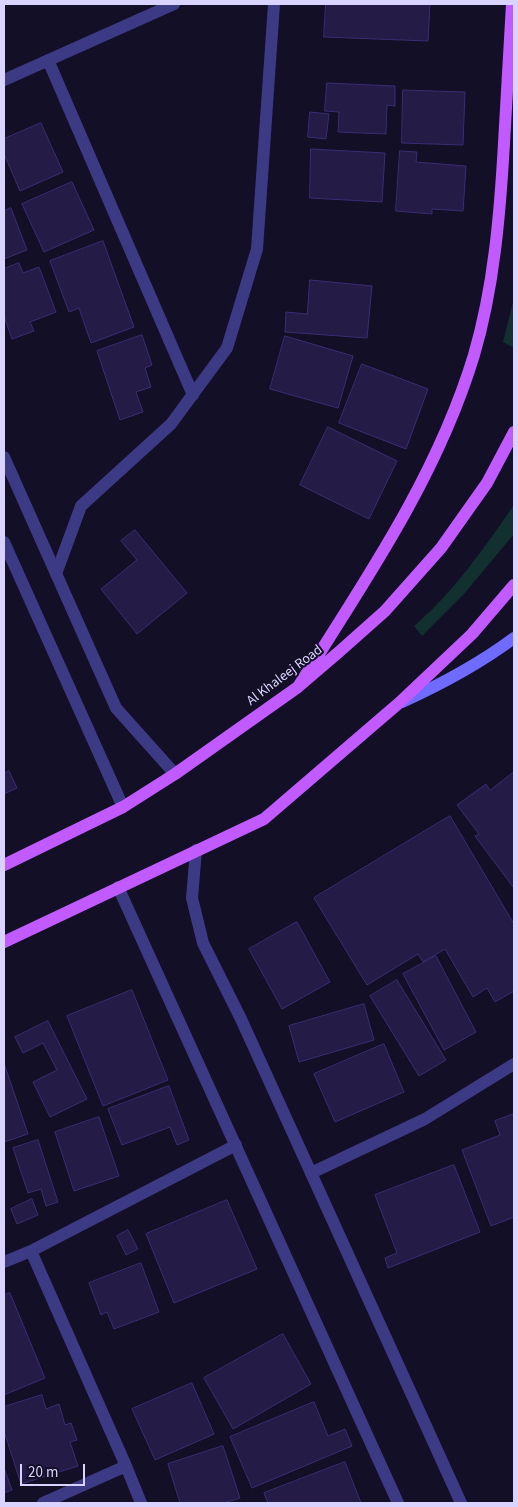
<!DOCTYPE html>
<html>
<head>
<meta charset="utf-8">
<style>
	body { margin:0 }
	#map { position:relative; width:518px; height:1507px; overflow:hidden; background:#130f26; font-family:"Source Sans 3",sans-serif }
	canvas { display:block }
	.frame { position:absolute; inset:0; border:5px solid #d9d4ff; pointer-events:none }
	.scale { position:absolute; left:20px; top:1464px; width:65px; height:22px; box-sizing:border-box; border:2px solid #d9d4ff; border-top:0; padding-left:6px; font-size:15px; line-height:18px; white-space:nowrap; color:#d9d4ff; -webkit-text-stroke:4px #130f26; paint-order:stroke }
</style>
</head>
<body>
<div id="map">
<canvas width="518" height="1507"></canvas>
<div class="frame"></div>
<div class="scale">20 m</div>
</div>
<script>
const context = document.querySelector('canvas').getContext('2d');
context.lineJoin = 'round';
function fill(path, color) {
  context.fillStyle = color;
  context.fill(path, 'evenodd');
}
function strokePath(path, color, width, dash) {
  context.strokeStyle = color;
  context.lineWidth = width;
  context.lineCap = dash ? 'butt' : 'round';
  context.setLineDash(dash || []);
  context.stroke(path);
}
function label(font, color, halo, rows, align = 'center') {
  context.font = font + ' "Source Sans 3",sans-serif';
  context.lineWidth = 4;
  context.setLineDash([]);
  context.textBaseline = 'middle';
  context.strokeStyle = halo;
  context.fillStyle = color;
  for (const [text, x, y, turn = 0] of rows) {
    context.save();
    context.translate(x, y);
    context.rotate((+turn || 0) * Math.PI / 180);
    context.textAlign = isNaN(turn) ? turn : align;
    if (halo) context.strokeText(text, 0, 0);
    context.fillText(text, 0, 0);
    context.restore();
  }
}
fill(new Path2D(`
	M514,298v50l-11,-6z
	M514,505v29l-50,60 -42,42 -8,-10c40,-34 70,-78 100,-121z`), '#12302f');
const building = new Path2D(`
	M326,4h104l-2,37 -104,-4z
	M327,83l68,3v20l-8,-1 -1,29 -48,-2 1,-20 -14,-1z
	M403,90l62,2 -2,53 -61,-2z
	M310,112l19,2 -3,25 -18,-2z
	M41,123l22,49 -43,19 -16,-37v-15z
	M311,149l74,4 -3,49 -72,-4z
	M400,151l17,1 -1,10 50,4 -3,45 -31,-2v5l-36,-3z
	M72,182l22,48 -50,22 -22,-48z
	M11,208l16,42 -23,9v-48z
	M103,241l31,86 -43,16 -12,-35 -10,4 -19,-51z
	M19,263l4,10 16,-6 17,45 -26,10 4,9 -22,8 -8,-23v-47z
	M310,280l62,6 -5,52 -82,-6 1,-20 21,2z
	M142,335l10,30 -7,3 6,19 -15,5 7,20 -23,8 -23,-69z
	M285,336l68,20 -15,52 -68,-19z
	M362,364l66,25 -22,60 -67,-26z
	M328,427l69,34 -28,58 -69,-34z
	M135,530l52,63 -50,41 -36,-45 36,-29 -16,-19z
	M9,771l8,17 -13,6v-20z
	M514,772v114l-1,1 -38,-51 4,-2 -22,-29 29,-21 4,6z
	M450,816l64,108v67l-19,11 -8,-14 -14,9 -28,-48 -22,13 -5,-8 -51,31 -53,-87z
	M297,922l33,60 -48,27 -33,-60z
	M436,956l40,76 -32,18 -41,-76z
	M397,980l49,80 -27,16 -49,-80z
	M132,990l36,90 -65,26 -36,-90z
	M364,1004l10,36 -75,22 -10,-36z
	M48,1021l39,78 -37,18 -17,-35 24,-12 -14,-27 -20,10 -8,-16z
	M384,1044l20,48 -69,30 -21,-48z
	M4,1063l24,71 -24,8z
	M169,1086l20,54 -12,5 -7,-18 -48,18 -14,-36z
	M514,1114v103l-23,9 -29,-76 38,-15 -5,-14z
	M99,1117l20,59 -45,15 -19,-59z
	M38,1140l20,62 -12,4 -5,-17 -13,4 -15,-45z
	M454,1165l26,67 -92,36 -3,-10 12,-5 -22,-58z
	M32,1199l6,16 -21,9 -6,-15z
	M227,1200l30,69 -83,34 -28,-69z
	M128,1230l10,19 -12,6 -9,-19z
	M141,1263l18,49 -45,17 -7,-17 -6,3 -12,-32z
	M10,1293l35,85 -41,17v-100z
	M283,1334l28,50 -78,45 -29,-51z
	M192,1383l22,51 -59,26 -23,-51z
	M42,1395l4,14 13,-5 6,21 6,-2 6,17 -7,2 8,24 -57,18 -17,-53v-24z
	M314,1402l14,34 17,-7 7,17 -100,42 -22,-51z
	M223,1446l17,52 -16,5h-44l-12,-39z
	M345,1462l16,41h-93l-4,-10z
	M4,1468l8,22 -8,3z`);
fill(building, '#241b47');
strokePath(building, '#3b2d73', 1);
strokePath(new Path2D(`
	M48,60l145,335
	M4,80l170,-76
	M56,574l25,-68 90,-82 56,-76 30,-99 17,-245
	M311,1173l114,-54 89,-55
	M31,1251l95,215 -83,37
	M4,1262l27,-11 205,-106
	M126,1466l15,37`), '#3d3a85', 12);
strokePath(new Path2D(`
	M4,457l112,251 59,66
	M4,542l119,265
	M196,850l-4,48 11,45 38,76 220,484
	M118,887l280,616`), '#3d3a85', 12);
strokePath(new Path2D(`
	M402,702c40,-18 77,-38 112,-64`), '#6f6bff', 12);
strokePath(new Path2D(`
	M298,687c67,-106 139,-210 176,-332 20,-68 26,-141 30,-212 3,-46 5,-93 8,-139
	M4,865l119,-58 52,-33 123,-87 42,-36 45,-40 56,-63 46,-65 27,-51
	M4,942l260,-123 135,-116 73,-69 42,-49`), '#c25bff', 12);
label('14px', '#d9d4ff', '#130f26', [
	["Al Khaleej Road",285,676,-37]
]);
</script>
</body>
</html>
